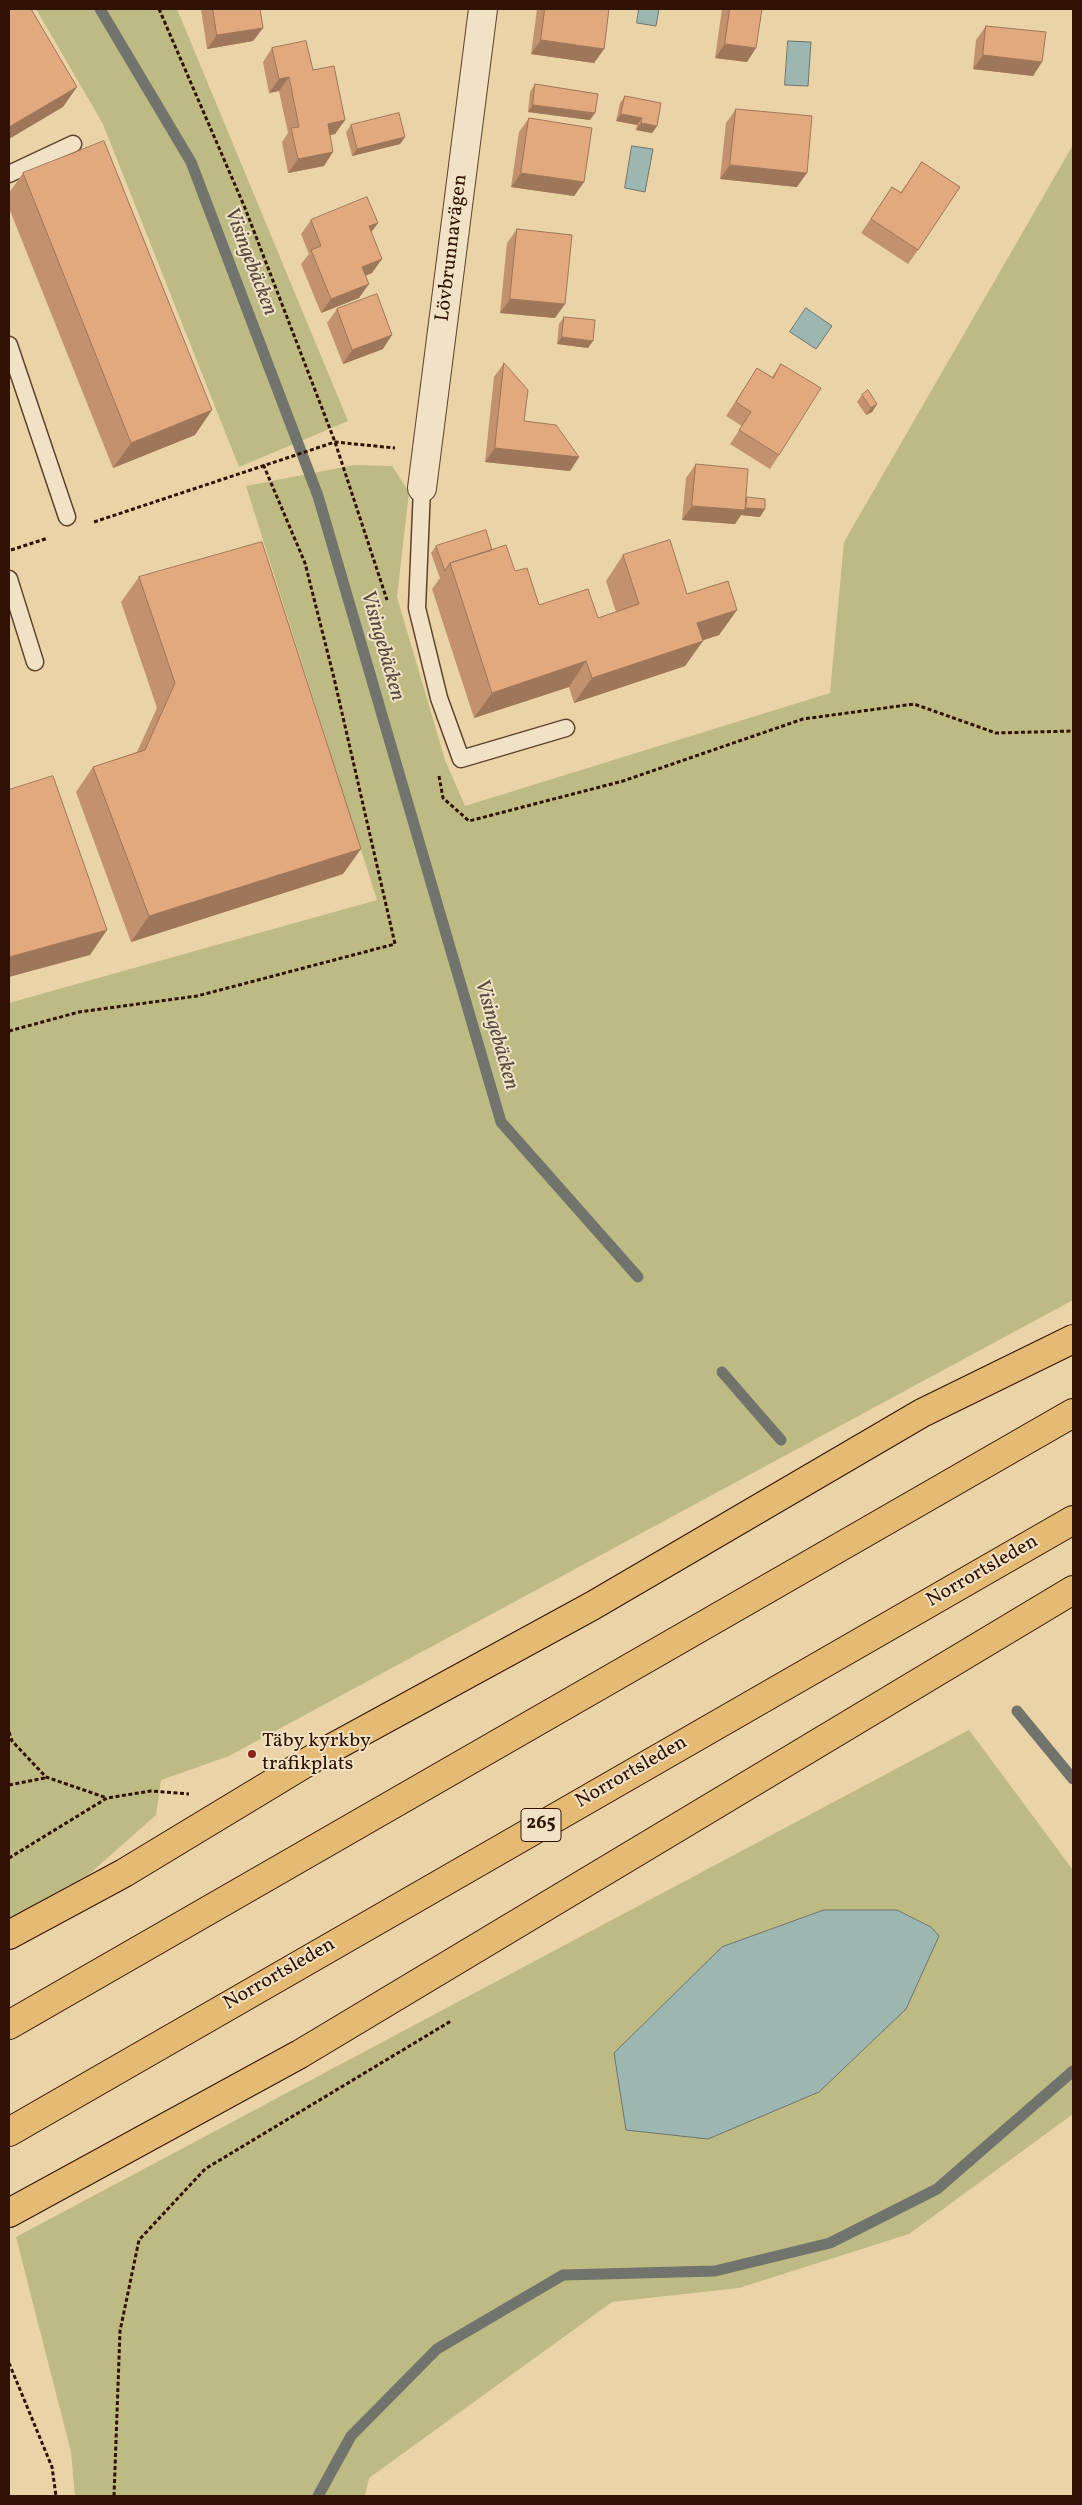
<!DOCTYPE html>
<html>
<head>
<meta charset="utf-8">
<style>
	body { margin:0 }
	#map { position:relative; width:1082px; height:2505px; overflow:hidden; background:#ead3a7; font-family:Vollkorn,serif }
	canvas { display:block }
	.frame { position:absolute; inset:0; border:10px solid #2f1202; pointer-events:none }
</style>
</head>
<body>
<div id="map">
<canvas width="1082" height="2505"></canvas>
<div class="frame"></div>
</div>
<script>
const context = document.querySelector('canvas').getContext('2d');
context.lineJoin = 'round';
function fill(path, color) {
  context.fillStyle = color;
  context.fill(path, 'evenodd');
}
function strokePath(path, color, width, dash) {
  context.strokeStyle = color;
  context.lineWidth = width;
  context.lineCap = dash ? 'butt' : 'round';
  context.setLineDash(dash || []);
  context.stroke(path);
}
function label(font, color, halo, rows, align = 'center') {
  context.font = font + ' Vollkorn,serif';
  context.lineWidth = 4;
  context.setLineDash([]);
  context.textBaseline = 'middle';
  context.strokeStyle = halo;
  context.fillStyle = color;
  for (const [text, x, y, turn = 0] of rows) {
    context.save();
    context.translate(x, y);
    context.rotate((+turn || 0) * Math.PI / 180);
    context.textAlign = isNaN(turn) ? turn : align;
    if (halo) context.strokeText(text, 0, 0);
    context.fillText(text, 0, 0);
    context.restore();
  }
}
fill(new Path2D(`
	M36,9h141l171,412 -109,46 -136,-343z
	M1073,145v1155l-844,456 -68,24 -5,35 -68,60 -79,44v-916l368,-103 -131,-414 108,-21 38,1 17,26 -12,105 48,163 20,46 365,-113 14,-151z
	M969,1730l104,140v244l-164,120 -170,54 -127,14 -243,176 -4,18h-290l-4,-44 -55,-215z`), '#bdba83');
const water = new Path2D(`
	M639,9h20l-3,17 -19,-3z
	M788,41l23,1 -3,44 -23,-1z
	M632,146l21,3 -8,43 -20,-4z
	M806,308l26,18 -16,23 -26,-17z
	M824,1910h73l34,17 8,9 -33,73 -87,83 -111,47 -82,-9 -12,-77 108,-106z`);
fill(water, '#9cb6b2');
strokePath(water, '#70746c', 1);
strokePath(new Path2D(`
	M100,9l91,153 127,334 183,626 137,155
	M722,1372l59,68
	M1017,1711l56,68
	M318,2496l33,-60 86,-87 126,-74 152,-4 115,-28 107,-54 136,-118`), '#70746c', 11);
const lane = new Path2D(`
	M9,174l64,-30
	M9,345l58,172
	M422,488l-5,120 22,90 22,61 105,-31
	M9,579l26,83`);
const street = new Path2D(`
	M422,488l61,-479`);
const highway = new Path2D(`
	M9,1935l115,-62 195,-118 273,-149 330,-193 151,-74
	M9,2025l1064,-612
	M9,2132l1064,-612
	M9,2213l291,-159 773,-464`);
strokePath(lane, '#5e422b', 19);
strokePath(street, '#5e422b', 30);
strokePath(highway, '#2f1202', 30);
strokePath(new Path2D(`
	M159,9l86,199 90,234 52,158
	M94,522l241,-80 60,6
	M11,550l37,-12
	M439,776l4,22 26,23 154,-40 180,-62 111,-15 82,29 77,-2
	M9,1031l70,-19 118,-16 198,-52 -61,-266 -29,-115 -42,-99
	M9,1732l3,9 34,36 61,21
	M9,1785l36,-7
	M9,1858l98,-60 44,-7 38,3
	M9,2363l43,104 4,29
	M114,2496l6,-165 19,-91 66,-71 246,-148`), '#2f1202', 3, [4, 2.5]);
strokePath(lane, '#f1e2c6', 16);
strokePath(street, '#f1e2c6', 28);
strokePath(highway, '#e5ba74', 28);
fill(new Path2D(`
	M201,9h59l3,19 -10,13 -46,8z
	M537,9h72l-5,40 -10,14 -63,-9z
	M722,9h40l-15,53 -32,-4z
	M986,26l47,50 -60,-7 3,-29z
	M272,48l41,22 32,50 -10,14 -5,1 -6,31 -36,7 -6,-31 6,-9 -9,-42 -10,2 -6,-31z
	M535,84l55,36 -62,-8 2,-20z
	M625,96l32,30 -5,7 -16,-3 1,-5 -21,-4 4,-18z
	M736,109l61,78 -77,-8 6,-56z
	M529,118l55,64 -10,14 -63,-9 8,-55z
	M351,125l54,12 -5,7 -48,12 -6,-24z
	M922,162l-4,88 -10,14 -47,-31 31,-46 9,5z
	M23,173l172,262 -82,33 -104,-260v-15z
	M311,220l67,3 -7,9 1,41 -6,2 -7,23 -38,15 -20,-49 8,-10 -8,-20z
	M517,229l38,89 -55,-5 7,-70z
	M337,309l46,40 -40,15 -16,-41z
	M564,317l24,31 -31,-4 2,-20z
	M504,363l20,58 55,36 -9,14 -85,-9 9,-85z
	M781,364l-2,91 -9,14 -40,-25 12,-18 -16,-10 31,-48 15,9z
	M862,395l15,9 -5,8 -6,3 -9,-13z
	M696,464l50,35 1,-2 13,20 -19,-2 -6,9 -53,-4 4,-42z
	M436,546l56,4 23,21 24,34 59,13 18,-6 -10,-31 17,-26 64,39 50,16 -18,25 -16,5 -18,26 -111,37 -5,-16 -95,31 -42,-129 8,-11 -9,-25z
	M139,577l204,297 -212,68 -55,-150 17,-25 44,-15 20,-44 -36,-106z`), '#c2916d');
fill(new Path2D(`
	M263,28l-10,13 -46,8 10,-14z
	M541,40l63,9 -10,14 -63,-9z
	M725,44l31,4 -9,14 -32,-4z
	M983,55l59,7 -9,14 -60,-7z
	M289,77l-10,14 -10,2 10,-14z
	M77,87l-14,20 -54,32v-12z
	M533,105l62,8 -5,7 -62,-8z
	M621,114l21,4 -5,7 -21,-4z
	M345,120l-10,14 -17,4 10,-14z
	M641,123l16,3 -5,7 -16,-3z
	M405,137l-5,7 -48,12 5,-7z
	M333,152l-9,14 -36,7 10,-14z
	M730,165l77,8 -10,14 -77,-8z
	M521,173l63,9 -10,14 -63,-9z
	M378,223l-10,14 1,-11z
	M382,259l-10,14 -19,8 9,-14z
	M369,284l-10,14 -38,15 10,-14z
	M510,299l55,5 -10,14 -55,-5z
	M392,335l-9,14 -40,15 9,-14z
	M562,337l31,4 -5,7 -31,-4z
	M877,404l-5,8 -6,3 5,-7z
	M212,410l-17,25 -82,33 18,-25z
	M495,448l84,9 -9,14 -85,-9z
	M692,506l52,4 2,-2 19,1 -5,8 -19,-2 -6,9 -53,-4z
	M737,610l-18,25 -40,13 18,-25z
	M703,641l-18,25 -111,37 18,-25z
	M586,661l-17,26 -95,31 18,-25z
	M361,849l-18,25 -212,68 18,-26z
	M107,930l-17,25 -81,22v-20z`), '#9e7659');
const building = new Path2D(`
	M9,9h22l46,78 -68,40z
	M213,9h47l3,19 -46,7z
	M545,9h64l-5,40 -63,-9z
	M730,9h32l-6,39 -31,-4z
	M986,26l60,6 -4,30 -59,-7z
	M306,41l7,29 21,-4 11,54 -17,4 5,28 -35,7 -7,-31 8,-1 -10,-50 -10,2 -7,-31z
	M535,84l63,10 -3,19 -62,-8z
	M625,96l36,7 -4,23 -16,-3 1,-5 -21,-4z
	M736,109l76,7 -5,57 -77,-8z
	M399,113l6,24 -48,12 -6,-24z
	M529,118l63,10 -8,54 -63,-9z
	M104,141l108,269 -81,33 -108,-270z
	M922,162l38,25 -42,63 -47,-31 21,-32 9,6z
	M367,197l11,26 -9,3 13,33 -20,8 7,17 -38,15 -20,-49 10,-4 -10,-26z
	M517,229l55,6 -7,69 -55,-5z
	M377,294l15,41 -40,15 -15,-41z
	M564,317l31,3 -2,21 -31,-4z
	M504,363l24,27 -4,31 32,4 23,32 -84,-9z
	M781,364l40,24 -42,67 -40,-25 12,-18 -15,-10 21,-34 16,10z
	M868,390l9,14 -6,4 -9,-13z
	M696,464l52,5 -3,41 -53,-4z
	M747,497l18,2v10l-19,-1z
	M486,530l6,20 -42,13 -5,8 -9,-25z
	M670,540l17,54 41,-13 9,29 -40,13 6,18 -111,37 -6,-17 -94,32 -42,-130 56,-18 9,26 12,-3 12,37 49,-16 10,29 41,-14 -16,-49z
	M262,542l99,307 -212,67 -56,-149 52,-17 30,-67 -36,-106z
	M53,776l54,154 -98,27v-167z`);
fill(building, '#e2a97f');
strokePath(building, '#9e7659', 1);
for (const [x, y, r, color] of [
	[252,1754,5,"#8f2418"]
]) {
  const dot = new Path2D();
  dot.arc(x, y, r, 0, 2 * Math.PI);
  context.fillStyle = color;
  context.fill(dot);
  strokePath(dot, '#f1e2c6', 2);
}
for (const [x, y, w] of [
	[541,1825,40]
]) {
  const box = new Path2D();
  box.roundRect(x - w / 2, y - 16.5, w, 33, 4);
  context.fillStyle = '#f1e2c6';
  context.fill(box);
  strokePath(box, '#2f1202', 1);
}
label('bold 19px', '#2f1202', null, [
	["265",541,1825]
]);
label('20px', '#2f1202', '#f1e2c6', [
	["Lövbrunnavägen",453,248,-83],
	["Norrortsleden",983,1572,-30],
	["Norrortsleden",632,1773,-30],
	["Norrortsleden",280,1975,-30]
]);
label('20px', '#2f1202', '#f1e2c6', [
	["Täby kyrkby",262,1742],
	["trafikplats",262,1765]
], 'left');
label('italic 21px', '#554b40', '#f1e2c6', [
	["Visingebäcken",249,262,69],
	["Visingebäcken",381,646,74],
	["Visingebäcken",495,1035,74]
]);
</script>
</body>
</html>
